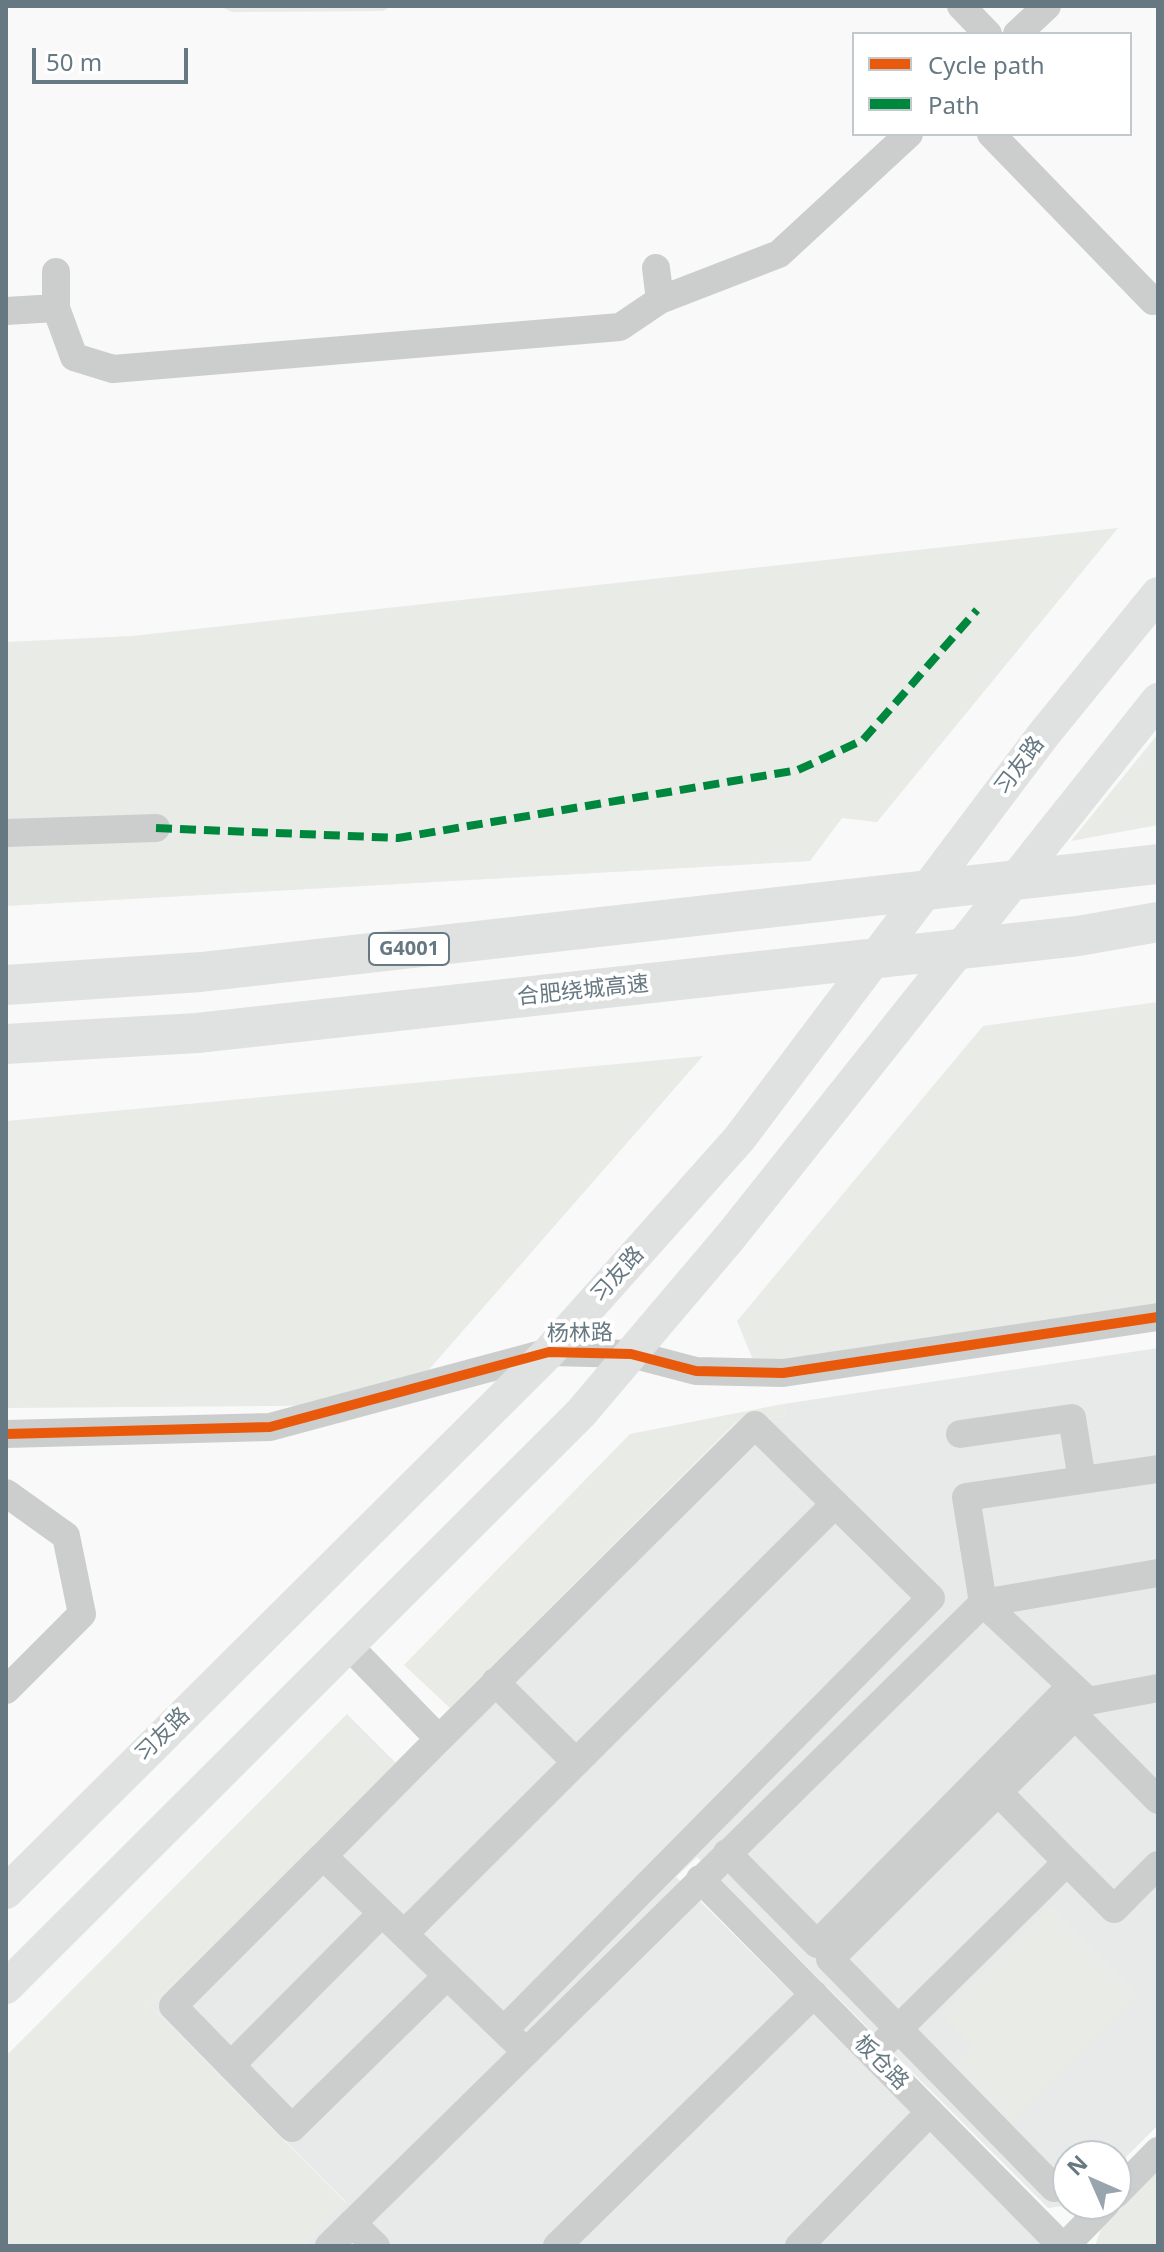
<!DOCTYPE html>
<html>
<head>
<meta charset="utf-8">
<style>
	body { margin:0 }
	#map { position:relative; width:1164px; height:2252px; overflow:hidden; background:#f9f9f9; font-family:"Noto Sans",sans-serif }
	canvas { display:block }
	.frame { position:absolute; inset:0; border:8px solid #667882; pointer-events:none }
	.legend { position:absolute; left:852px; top:32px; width:280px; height:104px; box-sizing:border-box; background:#fff; border:2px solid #c2c9cd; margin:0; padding:10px 14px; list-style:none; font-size:24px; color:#667882 }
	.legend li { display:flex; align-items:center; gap:16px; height:40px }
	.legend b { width:40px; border:2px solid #c2c9cd }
	.north { position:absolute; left:1052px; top:2140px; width:80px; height:80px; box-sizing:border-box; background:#fff; border:2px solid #c2c9cd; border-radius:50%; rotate:315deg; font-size:22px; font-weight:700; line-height:32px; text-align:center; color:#667882 }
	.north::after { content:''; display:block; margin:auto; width:28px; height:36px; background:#99a5ac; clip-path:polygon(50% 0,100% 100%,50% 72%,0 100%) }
	.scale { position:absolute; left:32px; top:48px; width:156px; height:36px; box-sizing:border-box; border:4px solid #667882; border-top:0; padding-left:10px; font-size:24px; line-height:28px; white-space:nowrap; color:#667882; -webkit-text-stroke:6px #fff; paint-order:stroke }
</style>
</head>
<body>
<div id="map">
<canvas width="1164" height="2252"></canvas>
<div class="frame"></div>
<ul class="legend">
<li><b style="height:10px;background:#e8590c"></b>Cycle path</li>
<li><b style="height:10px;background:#00873e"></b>Path</li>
</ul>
<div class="north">N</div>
<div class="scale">50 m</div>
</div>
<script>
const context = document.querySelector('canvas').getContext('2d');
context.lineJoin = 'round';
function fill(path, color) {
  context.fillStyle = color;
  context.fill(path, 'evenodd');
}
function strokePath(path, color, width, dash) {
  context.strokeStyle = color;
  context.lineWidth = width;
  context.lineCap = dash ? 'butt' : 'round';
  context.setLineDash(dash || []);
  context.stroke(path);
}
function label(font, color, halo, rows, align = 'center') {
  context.font = font + ' "Noto Sans","Noto Sans SC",sans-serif';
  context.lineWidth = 8;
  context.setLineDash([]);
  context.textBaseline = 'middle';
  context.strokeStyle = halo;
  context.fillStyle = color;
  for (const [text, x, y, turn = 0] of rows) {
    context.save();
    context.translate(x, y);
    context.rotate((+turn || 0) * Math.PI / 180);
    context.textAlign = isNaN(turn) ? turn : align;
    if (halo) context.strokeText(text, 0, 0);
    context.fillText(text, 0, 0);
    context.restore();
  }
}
fill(new Path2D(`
	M1158,1348v777l-42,42v-11h-48v48h10l-30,4 -351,-351 -21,20 370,369h-743l43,-44 -195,-196 585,-583 51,-7 -4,-12z`), '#e8eae9');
fill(new Path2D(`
	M220,6h171l-8,5 -151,1z
	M1118,528l-241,294 -35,-4 -32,43 -804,45v-264l126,-6z
	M1158,734v91l-87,16z
	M1158,1002v311l-340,48 -65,-1 -16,-39 246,-295z
	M703,1056l-305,349 -392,3v-287z
	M783,1404l4,12 -52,7 -285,285 -46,-43 226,-231z
	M347,1714l49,49 -245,243 195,197 -43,43h-297v-190z
	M1049,1906l89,89 -132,131 -55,-56 22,-22 -33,-34z
	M1158,2170v76h-63l7,-20z`), '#e8ebe6');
strokePath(new Path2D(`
	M961,6l27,28
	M1017,34l30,-28
	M991,134l162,167
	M656,268l4,32
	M56,308v-36
	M6,311l50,-3 18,49 39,12 507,-42 40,-27 119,-46 130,-120
	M6,833l150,-5
	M6,1434l264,-7 279,-75 82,2 65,17 87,2 375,-56
	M960,1434l112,-16 10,62
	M1158,1469l-192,28 17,106 105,98 70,-13
	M6,1493l60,43 16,78 -76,76
	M495,1682l81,80
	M439,1739l316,-314 176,173 -427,432
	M998,1792l77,-76 83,84
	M727,1853l90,91 254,-258
	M323,1856l116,-117 -91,-94
	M1067,1862l47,47 44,-44
	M700,1879l362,367
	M404,1934l431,-430
	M447,1976l-155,152 -119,-122 150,-150 193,186
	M873,2054l25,-25 169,-167 -69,-70 -168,167 224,229
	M231,2065l151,-152
	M1116,2194l42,-43
	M352,2223l24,23
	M329,2246l654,-643 175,-30
	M557,2246l257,-252
	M799,2246l131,-134
	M1065,2246l41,-42`), '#cccece', 28);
strokePath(new Path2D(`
	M6,1892l543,-540 190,-213 305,-405 114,-140
	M6,1987l575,-574 150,-177 427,-536`), '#e0e1e1', 34);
strokePath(new Path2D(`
	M6,985l195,-13 957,-108
	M6,1044l191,-11 881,-97 80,-14`), '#e0e1e1', 40);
strokePath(new Path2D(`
	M156,828l242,10 400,-68 65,-30 114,-130`), '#00873e', 8, [16, 8]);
strokePath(new Path2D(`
	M6,1434l264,-7 279,-75 82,2 65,17 87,2 375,-56`), '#e8590c', 10);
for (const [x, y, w] of [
	[409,949,80]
]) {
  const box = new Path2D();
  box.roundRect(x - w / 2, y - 16, w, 32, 6);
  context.fillStyle = '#fff';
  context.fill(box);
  strokePath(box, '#667882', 2);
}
label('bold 20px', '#667882', null, [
	["G4001",409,949]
]);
label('22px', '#667882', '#fff', [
	["习友路",1020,766,-53],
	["合肥绕城高速",583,991,-6],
	["习友路",618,1275,-48],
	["杨林路",580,1334,-1],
	["习友路",163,1735,-45],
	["板仓路",881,2063,45]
]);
</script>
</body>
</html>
